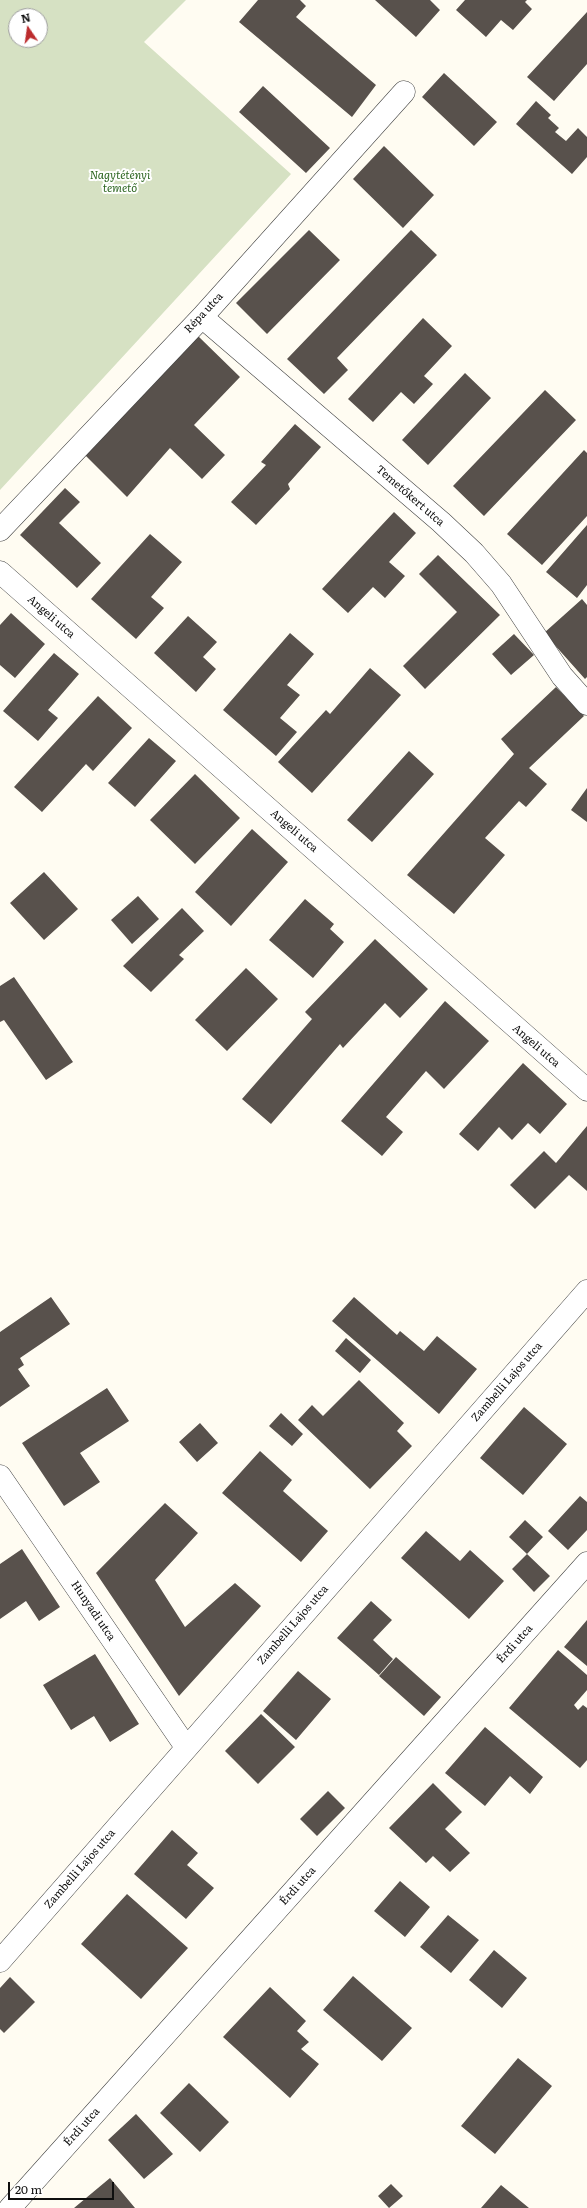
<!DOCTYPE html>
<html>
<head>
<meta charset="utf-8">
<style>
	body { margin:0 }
	#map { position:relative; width:587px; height:2208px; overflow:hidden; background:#fffcf2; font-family:Literata,serif }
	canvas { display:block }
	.north { position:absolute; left:8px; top:8px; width:40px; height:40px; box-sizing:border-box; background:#fff; border:1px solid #9f9f9f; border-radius:50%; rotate:347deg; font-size:11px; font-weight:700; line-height:16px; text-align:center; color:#0f0f0f }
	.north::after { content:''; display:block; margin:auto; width:14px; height:18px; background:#bc2b2d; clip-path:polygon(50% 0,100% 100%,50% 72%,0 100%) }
	.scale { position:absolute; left:8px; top:2182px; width:106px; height:18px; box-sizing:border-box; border:2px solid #0f0f0f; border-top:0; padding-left:5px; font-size:12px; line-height:14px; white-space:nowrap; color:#0f0f0f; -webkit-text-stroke:3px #fff; paint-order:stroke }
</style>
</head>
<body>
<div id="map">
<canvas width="587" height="2208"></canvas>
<div class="north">N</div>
<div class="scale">20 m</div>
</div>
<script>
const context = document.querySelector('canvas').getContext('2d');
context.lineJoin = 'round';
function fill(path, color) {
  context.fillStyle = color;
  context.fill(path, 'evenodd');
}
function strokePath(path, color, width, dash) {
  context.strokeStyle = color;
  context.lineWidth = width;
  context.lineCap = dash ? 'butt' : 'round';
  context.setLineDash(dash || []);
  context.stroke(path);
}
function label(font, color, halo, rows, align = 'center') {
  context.font = font + ' Literata,serif';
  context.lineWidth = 4;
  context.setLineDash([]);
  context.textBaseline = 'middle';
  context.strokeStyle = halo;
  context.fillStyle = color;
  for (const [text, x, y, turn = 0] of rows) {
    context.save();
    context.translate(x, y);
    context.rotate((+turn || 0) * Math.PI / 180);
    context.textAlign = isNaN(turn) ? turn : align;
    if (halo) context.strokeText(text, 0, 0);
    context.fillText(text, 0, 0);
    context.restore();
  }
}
fill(new Path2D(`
	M0,0h186l-42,42 147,132 -291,316zM16,16h24v24h-24z`), '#d6e1c3');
fill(new Path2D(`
	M258,0h42l6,6 -10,11 80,68 -24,32 -113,-95z
	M375,0h55l10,10 -24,27z
	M465,0h62l-2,2 7,7 -19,21 -12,-10 -15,17 -30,-27z
	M587,12v52l-33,37 -27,-24z
	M444,73l53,49 -23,24 -52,-49z
	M263,86l67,62 -24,25 -67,-61z
	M536,101l15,14 -3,3 11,10 -4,4 11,9 12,-13 9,9v20l-15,17 -56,-50z
	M384,146l50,49 -31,33 -50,-49z
	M309,230l31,30 -73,74 -31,-31z
	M411,230l26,25 -100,103 11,12 -24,24 -37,-35z
	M423,318l29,28 -28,30 9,8 -19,20 -13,-12 -28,30 -25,-23z
	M198,336l42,41 -46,48 31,30 -23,24 -32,-31 -43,49 -42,-42z
	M465,373l26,25 -63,67 -26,-25z
	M545,390l31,30 -92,96 -31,-30z
	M295,424l26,23 -33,37 2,5 -34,36 -25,-23 35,-37 -5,-3z
	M584,450l3,3v63l-45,49 -35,-31z
	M65,488l15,14 -21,21 42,40 -24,25 -57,-53z
	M394,512l22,21 -27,29 16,14 -20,22 -12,-11 -25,26 -26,-24z
	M587,525v60l-10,13 -31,-26z
	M150,534l32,28 -31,35 13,11 -28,31 -45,-40z
	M438,555l62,60 -75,74 -22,-23 54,-54 -38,-38z
	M582,599l5,6v72l-2,2 -41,-46z
	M11,613l34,31 -30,34 -15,-13v-40z
	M188,616l29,26 -14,15 13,12 -20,23 -42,-39z
	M290,633l24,21 -27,31 13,10 -20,23 17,14 -21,24 -53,-46z
	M514,634l20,21 -23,20 -19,-21z
	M54,653l25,21 -31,36 10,8 -20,23 -35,-30z
	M370,668l31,27 -89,98 -34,-31 48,-52 4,4z
	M556,687l28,29 -55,52 18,16 -21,23 -7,-6 -34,37 20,17 -51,59 -47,-39 107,-121 -13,-15z
	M98,696l34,32 -39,43 -7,-7 -44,48 -28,-25z
	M149,738l27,23 -41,46 -27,-24z
	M409,751l25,23 -62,68 -25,-22z
	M195,774l45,44 -45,46 -45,-44z
	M587,788v34l-16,-12z
	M252,829l36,33 -57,64 -36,-34z
	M44,872l34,37 -34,31 -34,-37z
	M138,896l21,23 -27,25 -21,-24z
	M305,899l29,25 -4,5 14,13 -31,36 -44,-38z
	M182,908l22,23 -25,24 5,4 -33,33 -28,-26z
	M375,939l53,50 -28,29 -15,-15 -42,45 -3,-4 -69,80 -29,-25 70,-80 -7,-7z
	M246,968l32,31 -51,52 -32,-31z
	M14,977l59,85 -27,18 -42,-60 -4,2v-36z
	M445,1001l44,40 -45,48 -18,-18 -40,46 17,15 -21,24 -41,-35z
	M523,1063l44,41 -27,30 -12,-11 -16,17 -13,-13 -21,24 -19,-17z
	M587,1126v65l-18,-16 -34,34 -25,-24 34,-34 12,12z
	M51,1297l19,27 -50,34 4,7 -6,4 12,17 -30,21v-75z
	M354,1297l43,38 3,-4 24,20 13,-15 40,33 -38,45 -107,-93z
	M346,1338l25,22 -11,13 -25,-22z
	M359,1380l45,43 -7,8 15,15 -42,43 -72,-69 14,-15 11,11z
	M107,1388l22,33 -49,32 20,29 -36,24 -42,-63z
	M524,1407l43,37 -44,51 -43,-37z
	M281,1413l22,21 -11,12 -23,-20z
	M200,1423l18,20 -21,19 -18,-20z
	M260,1451l32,29 -9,11 45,40 -27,31 -79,-69z
	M580,1496l7,6v28l-19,20 -20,-19z
	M165,1503l33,30 -43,47 30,47 50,-44 26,23 -82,90 -83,-123z
	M525,1520l18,17 -16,17 23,22 -16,16 -22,-23 15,-15 -18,-17z
	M426,1531l34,30 10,-11 34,31 -35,38 -68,-61z
	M22,1549l38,58 -21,14 -13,-20 -26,18v-55z
	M371,1601l21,19 -19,20 20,19 -14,16 -42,-37z
	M587,1620v46l-23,-19z
	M558,1650l29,25v15l-13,15 4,5 5,-5 4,3v52l-7,8 -71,-60z
	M95,1654l44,70 -29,18 -16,-26 -23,14 -28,-45z
	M396,1657l45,40 -17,19 -45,-40z
	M298,1671l33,28 -35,41 -33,-29z
	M261,1714l34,33 -37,37 -33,-33z
	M485,1727l58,50 -13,17 -20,-18 -25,30 -40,-33z
	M433,1783l29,29 -17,17 25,24 -20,19 -17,-16 -7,7 -37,-35z
	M328,1791l17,17 -28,28 -17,-17z
	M172,1830l26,23 -11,12 27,23 -28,31 -52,-45z
	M400,1881l30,26 -25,30 -31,-26z
	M127,1894l61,54 -47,51 -60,-55z
	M448,1915l31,25 -28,33 -31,-26z
	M494,1950l33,28 -25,30 -33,-28z
	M353,1976l59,52 -30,33 -59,-51z
	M10,1977l25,25 -31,31 -4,-4v-41z
	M270,1987l36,34 -9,10 12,11 -8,7 18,15 -29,34 -67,-61z
	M518,2058l34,28 -57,68 -34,-28z
	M189,2083l40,39 -29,30 -40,-39z
	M136,2114l37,40 -29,25 -36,-39z
	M110,2178l25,30h-61z
	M391,2184l12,12 -14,12 -11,-12z
	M501,2185l28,23h-48z`), '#58514c');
const minor = new Path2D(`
	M202,317l239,205 33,31 27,31 61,92 25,28
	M0,530l202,-213 202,-225
	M0,1476l186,271
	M0,1961l587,-670
	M10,2208l577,-645`);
const tertiary = new Path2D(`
	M0,572l587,518`);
strokePath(minor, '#424242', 23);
strokePath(tertiary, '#424242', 23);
strokePath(minor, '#fff', 22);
strokePath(tertiary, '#fff', 22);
label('italic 11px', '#2d6621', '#fff', [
	["Nagytétényi",120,176],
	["temető",120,189]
]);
label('11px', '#0f0f0f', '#fff', [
	["Répa utca",204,313,-47],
	["Temetőkert utca",410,496,41],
	["Angeli utca",51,617,41],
	["Angeli utca",294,831,41],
	["Angeli utca",536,1046,41],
	["Zambelli Lajos utca",507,1382,-49],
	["Hunyadi utca",93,1611,56],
	["Zambelli Lajos utca",293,1625,-49],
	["Érdi utca",515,1644,-48],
	["Zambelli Lajos utca",80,1869,-49],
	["Érdi utca",298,1886,-48],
	["Érdi utca",82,2127,-48]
]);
</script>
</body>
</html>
